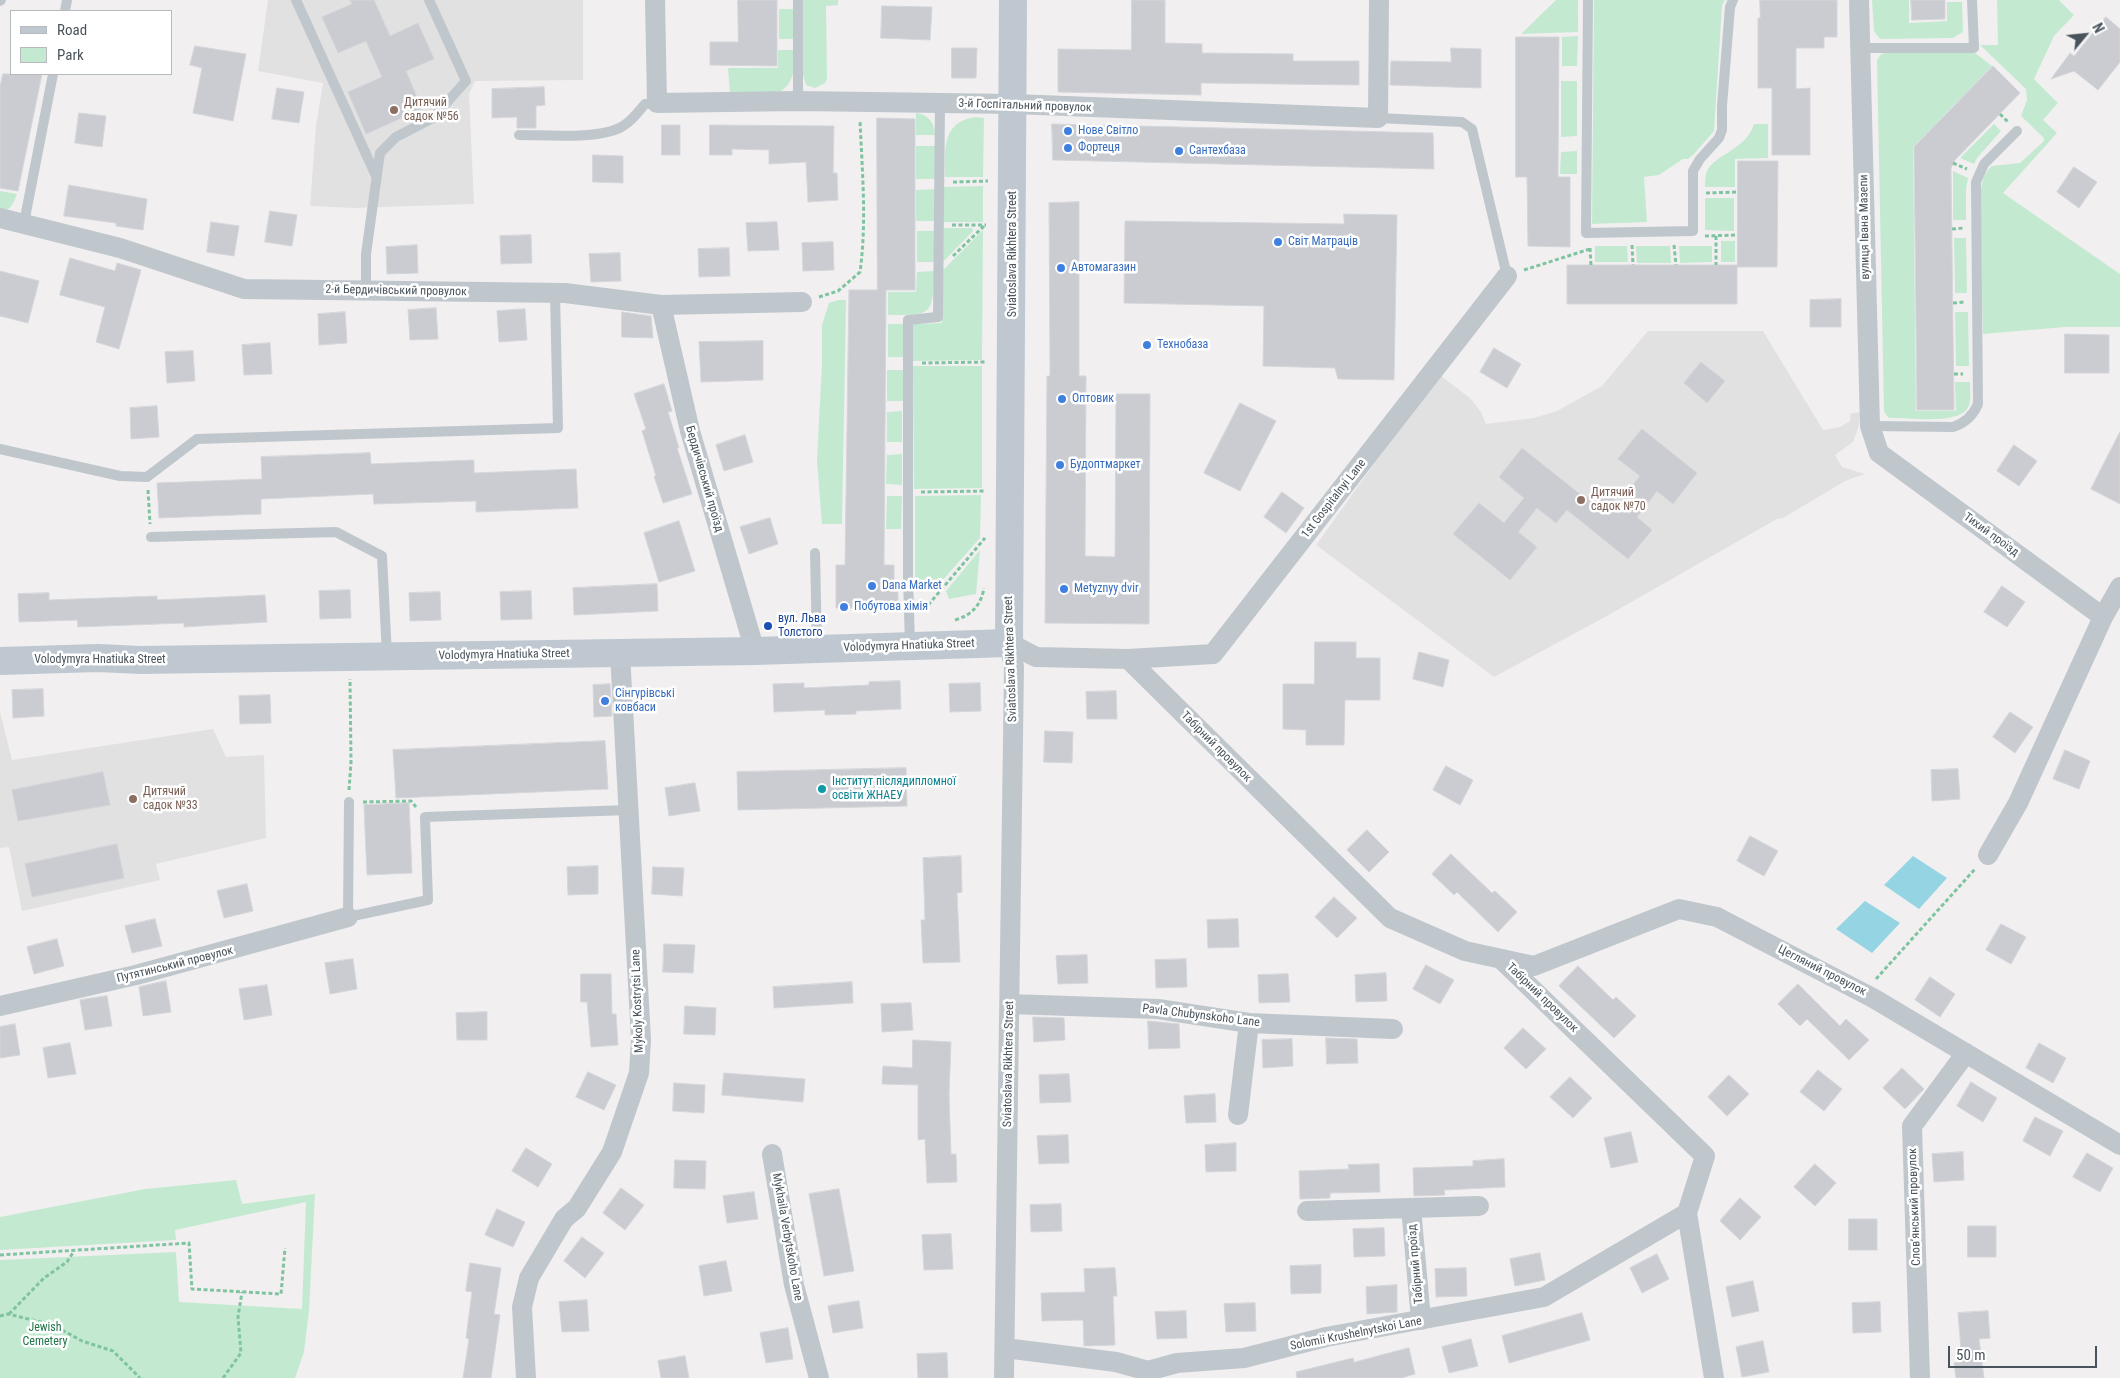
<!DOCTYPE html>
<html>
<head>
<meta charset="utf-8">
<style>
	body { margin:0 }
	#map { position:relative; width:2120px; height:1378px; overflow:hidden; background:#f2eff0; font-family:"Roboto Condensed",sans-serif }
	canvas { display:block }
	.legend { position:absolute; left:10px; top:10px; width:162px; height:65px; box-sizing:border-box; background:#fff; border:1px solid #b6babd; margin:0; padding:6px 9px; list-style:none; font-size:15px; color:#49535b }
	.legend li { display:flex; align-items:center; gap:10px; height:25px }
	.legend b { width:25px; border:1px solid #b6babd }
	.north { position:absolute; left:2060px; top:10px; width:50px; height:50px; -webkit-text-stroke:4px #fff; paint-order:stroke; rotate:62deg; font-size:14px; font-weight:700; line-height:20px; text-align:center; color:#49535b }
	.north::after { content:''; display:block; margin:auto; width:18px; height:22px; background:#49535b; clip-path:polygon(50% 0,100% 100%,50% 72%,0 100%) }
	.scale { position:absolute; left:1948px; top:1346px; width:149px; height:22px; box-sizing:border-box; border:2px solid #49535b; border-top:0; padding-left:6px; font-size:15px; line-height:18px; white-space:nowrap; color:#49535b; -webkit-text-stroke:4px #fff; paint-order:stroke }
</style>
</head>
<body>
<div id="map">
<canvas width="2120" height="1378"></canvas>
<ul class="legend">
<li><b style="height:6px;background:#bfc8d1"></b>Road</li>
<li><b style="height:14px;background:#c3ead1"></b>Park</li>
</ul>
<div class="north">N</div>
<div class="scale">50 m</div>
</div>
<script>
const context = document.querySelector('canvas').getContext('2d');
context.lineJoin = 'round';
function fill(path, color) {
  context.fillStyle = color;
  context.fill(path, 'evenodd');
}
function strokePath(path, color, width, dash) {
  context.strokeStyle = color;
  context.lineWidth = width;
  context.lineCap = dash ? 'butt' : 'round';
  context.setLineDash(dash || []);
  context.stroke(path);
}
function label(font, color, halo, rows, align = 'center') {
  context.font = font + ' "Roboto Condensed",sans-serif';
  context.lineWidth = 5;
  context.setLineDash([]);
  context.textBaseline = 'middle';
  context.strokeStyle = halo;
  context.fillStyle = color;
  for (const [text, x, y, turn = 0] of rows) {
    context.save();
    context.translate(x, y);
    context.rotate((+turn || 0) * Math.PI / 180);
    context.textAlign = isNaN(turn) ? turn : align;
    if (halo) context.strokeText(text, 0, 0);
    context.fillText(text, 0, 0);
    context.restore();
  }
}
fill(new Path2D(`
	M268,0h315v80l-108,1 -6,13 5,110 -120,4 -44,-2 6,-80 7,-43 -65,-12z
	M1648,331h115l60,99 17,-3 10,-6v-7l10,-2 -1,14 -6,16 -18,13 7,12 23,7 -20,7 -62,37 -6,1 -172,98 -111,60 -178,-132 88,-123 32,-50 35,27 10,13 5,12 48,-6 23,-7 45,-25z
	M0,712l12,48 201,-31 13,28 38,-2 2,83 -110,26 4,16 -138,31 -13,-64 -9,1z`), '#e2e1e1');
fill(new Path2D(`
	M803,0h35v5l-12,1 1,73 -2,4 -10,5 -9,-3 -3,-10z
	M1556,0h22v32l-57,2z
	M1594,0h131l-3,6 -8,125 -20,23 -6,5h-5l-24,16 -15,2 3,45 -55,2z
	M1872,0h37v23l38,-2v-19h15l1,30 -10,6 -73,1 -6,-8z
	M1997,0h62l15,15 -20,21 -20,43 24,24 -15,17 14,13 -54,60 117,81v53h-55l-82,7 -3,-131c1,-13 1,-28 12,-37l28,-3 24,-22v-3l-23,-22 6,-16 -1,-11 -46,-44h18z
	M779,9h15v30h-15z
	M1578,36l-1,30h-15v-29z
	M778,50h16c0,17 2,31 -14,42l-50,2 -2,-26h50z
	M1885,53h90l17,13 -79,81 3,264h40l-1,-29h15c0,8 2,20 -3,27 -10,15 -56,9 -73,9h-5l-5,-6 -7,-352 4,-6z
	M1561,81h16v55l-16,1z
	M916,113c12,1 19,10 19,22h-19z
	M975,117l9,1 -1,59h-38c0,-26 -4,-55 30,-60z
	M1754,124h14v34l-33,1v28h-30c0,-5 0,-11 2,-16 8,-17 39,-21 47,-47z
	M1994,124l7,7 -24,27 -3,6 -14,-6z
	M916,146h19v33h-19z
	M1577,151v23h-17l1,-22z
	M1953,171l15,7 -2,11v31h-13z
	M983,186v36h-39v-35z
	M935,189v32h-19v-31z
	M0,191l17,3c-4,10 -6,17 -17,17z
	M1705,198h29v33l-29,-1z
	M944,228h28l1,3 -30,31z
	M983,230l-1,130 -69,1v-37l29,-1 1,-53z
	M917,231h18l-1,31h-17z
	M1954,238h12l1,55h-12z
	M1721,241h14v21h-14z
	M1595,246h32l1,16h-33z
	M1636,246h34l1,17h-34z
	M1679,246h33v16l-32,1z
	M934,271c-1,45 -2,44 -46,44v-23h28l1,-20z
	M838,300h8l-4,224h-20l-5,-64 5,-96v-39l7,-22z
	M1955,312h13l1,54h-13z
	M888,324h15v33h-15z
	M913,366h69v122l-68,1z
	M887,370h16v31h-16z
	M902,411v31h-15v-30z
	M902,454v31l-16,-1 1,-29z
	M981,495l-1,43 -39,44 -26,2v-88z
	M887,496h15l-1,33h-15z
	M980,550l-4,44 -27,5 -3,-8z
	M236,1180l6,24 73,-10 -6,116 -5,42 -9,26h-295v-118l176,-8 3,50 123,7 4,-107 -131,28 1,10 -176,10v-33l145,-28z`), '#c3ead1');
fill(new Path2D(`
	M1913,856l34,22 -28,31 -35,-24z
	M1865,901l35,22 -28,30 -36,-24z`), '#95d4e2');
const building = new Path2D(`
	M350,0h24l16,36 28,-13 16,36 -28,12 16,38 -56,25 -18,-42 34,-15 -16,-36 -28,12 -16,-36 30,-13z
	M738,0h39v66l-67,-1v-23h28z
	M1132,0h33v43l37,1v9l91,1v7h66v24l-158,-2v12l-143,-3v-43l73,1z
	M1760,0h77v37h-13v11h-28v41l14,-1v67h-38v-67h-14v-70h2z
	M1911,0h34v19l-33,1z
	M882,6l50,1 -2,33 -49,-2z
	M2106,17l14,12v33l-22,28 -24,-19 -23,8 19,-26 4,3z
	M1516,37h43l-1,140h12v70l-42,-1 -1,-69h-11z
	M195,46l51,8 -13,67 -40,-8 9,-45 -12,-3z
	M952,48h25l-1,30h-24z
	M1451,48l30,1v39l-91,-3 1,-24 60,1z
	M1993,66l27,27 -65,67 -4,8 3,242h-37l-3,-263z
	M3,74h39l-24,117 -18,-3v-101z
	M544,87l1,18 -9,1v22h-19v-11l-25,1v-29z
	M277,88l27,4 -5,31 -27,-4z
	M79,113l27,3 -4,31 -27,-4z
	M877,118l38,1v171h-29l-2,275h10v16h4v27h-62v-43h9l4,-275h28z
	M1052,124l381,9 1,36 -381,-9z
	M662,125h18v30h-18z
	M710,125l124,1 -1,47h4l1,27 -30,2 -2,-40 -37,2v-14l-37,-1v6h-22z
	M593,155l30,1v27l-30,-1z
	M1738,161h40l-1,106h-40v37h-170v-39h170z
	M2074,167l23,15 -18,26 -22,-16z
	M69,185l78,14 -4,31 -27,-4v-3l-52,-7z
	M1079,202v174h7l-1,180 30,1 1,-163h34l-1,230 -104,-1 2,-247h3l-1,-173z
	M270,211l27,4 -5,31 -27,-4z
	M1344,214l53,1 -3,165 -56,-1 -3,-11 -72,-2 1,-60 -140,-3 1,-82 219,3z
	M211,222l28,4 -5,30 -27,-4z
	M777,222l2,28 -31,1 -2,-28z
	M531,235l1,28 -31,1 -1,-28z
	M833,242l1,28 -31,1 -1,-28z
	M417,245l1,28 -31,1 -1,-27z
	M729,248l1,28 -31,1 -1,-28z
	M620,253l1,28 -30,1 -2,-28z
	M70,258l45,13 2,-8 24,7 -22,79 -23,-7 9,-35 -45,-12z
	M0,271l39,10 -11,42 -28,-7z
	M1841,299v28h-31v-27z
	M436,308l2,31 -28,1 -2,-30z
	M525,309l2,31 -28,2 -2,-31z
	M345,312l2,31 -28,2 -1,-31z
	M622,312l29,4 2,22 -31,-1z
	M2065,334l44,1v38h-44z
	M763,341v39l-62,2 -2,-40z
	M270,343l2,31 -28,1 -2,-30z
	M1494,348l27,16 -14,24 -27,-16z
	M193,351l2,30 -28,2 -2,-31z
	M1701,362l24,19 -18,22 -23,-20z
	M664,384l8,27 -4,1 11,36h-2l15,46 -29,9 -9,-27h2l-14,-45 4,-2 -12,-35z
	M1240,403l36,18 -36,70 -36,-18z
	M157,406l2,31 -28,2 -1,-31z
	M1642,429l55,44 -24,31 -16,-13 -20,26 15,13 -24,29 -61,-49 -11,13 -19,-15 -19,24 19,15 -27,33 -57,-46 26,-31 25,20 20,-25 -25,-21 23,-29 64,51 11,-13 21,17 22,-27 -22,-17z
	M2120,432v72l-29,-15z
	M745,435l8,27 -29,9 -8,-26z
	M2014,445l23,16 -18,25 -22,-15z
	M370,453l1,11 103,-4v13l102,-4 2,39 -102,4v-11l-102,3 -1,-10 -112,5v15l-102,4 -2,-35 105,-4 -1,-22z
	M1282,492l22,16 -18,25 -22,-16z
	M770,518l8,26 -29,10 -9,-27z
	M679,521l16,50 -36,11 -15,-49z
	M657,584l1,27 -84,4 -1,-27z
	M2002,586l23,16 -18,25 -23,-15z
	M350,590l1,28 -31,1 -1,-28z
	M531,591l1,28 -31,1 -1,-28z
	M440,592l1,28 -31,1 -1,-28z
	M49,593v7l108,-4v4l108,-5 2,27 -83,5v-4l-106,4 -1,-7 -58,2 -1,-28z
	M1315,642h41v16h24v42h-35l-1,45h-38v-15l-23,-1v-45h31z
	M1419,652l30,8 -6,27 -30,-8z
	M900,681l1,28 -45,2v3l-31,1v-5l-51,2 -1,-28 31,-1v5l65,-3v-3z
	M980,683l1,28 -31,1 -1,-28z
	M610,684l2,32 -18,1 -1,-32z
	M43,689l1,27 -31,2 -1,-28z
	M1116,691l1,28h-30l-1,-27z
	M270,695l1,28 -31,1 -1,-28z
	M2010,712l23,15 -18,26 -22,-16z
	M1045,731l28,1 -1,31 -28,-1z
	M605,741l3,48 -212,9 -3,-48z
	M2065,750l25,11 -11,28 -26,-10z
	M1446,766l27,14 -13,25 -27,-15z
	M906,768l1,38 -169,4 -1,-38z
	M1958,769l2,30 -28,2 -1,-31z
	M103,772l7,33 -92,16 -6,-31z
	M695,783l5,28 -31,5 -4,-28z
	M409,803l3,70 -45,2 -3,-70z
	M1367,830l22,22 -20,20 -22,-22z
	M1750,836l28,15 -14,25 -27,-15z
	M117,844l7,34 -92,19 -7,-33z
	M1451,854l41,39 3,-2 22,21 -19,20 -41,-40 -3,3 -22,-21z
	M961,856l1,36 -5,1 3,69 -37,1 -2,-43h4l-2,-62z
	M598,866v28l-30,1 -1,-28z
	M653,867l31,1 -2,28 -30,-2z
	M247,884l6,27 -29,7 -7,-27z
	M1334,897l23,21 -20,20 -22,-21z
	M155,919l7,27 -30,7 -7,-27z
	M1238,919l1,28 -31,1 -1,-28z
	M2001,924l25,13 -15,27 -25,-14z
	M57,939l7,27 -30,8 -7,-27z
	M664,944l31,1 -2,28 -30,-1z
	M1087,955l1,28 -30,1 -2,-28z
	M353,959l4,30 -27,5 -5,-31z
	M1186,959l1,28 -31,1 -1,-28z
	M1426,965l28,15 -14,24 -27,-15z
	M1578,966l35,34 3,-3 20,19 -22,22 -55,-52z
	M1386,973l1,28 -31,1 -1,-27z
	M581,974h30l1,40h4l2,31 -27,2 -4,-45h-6z
	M1288,974l2,28 -31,1 -1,-28z
	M1930,977l25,17 -15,23 -25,-17z
	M166,981l5,31 -28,4 -4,-29z
	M852,982l1,21 -79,5 -1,-21z
	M1798,984l42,42 6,-7 23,21 -20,20 -42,-41 -7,7 -22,-22z
	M267,985l5,30 -28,5 -5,-31z
	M107,996l5,30 -27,4 -5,-30z
	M911,1003l2,27 -31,2 -1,-28z
	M685,1006l31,2 -1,27 -31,-1z
	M487,1012v28h-30l-1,-27z
	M1033,1017l31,1 1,22 -31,2z
	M1148,1021l31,3 1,24 -31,1z
	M15,1024l5,31 -20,3v-31z
	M1523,1028l23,21 -20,20 -22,-21z
	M1326,1038l31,1 1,24 -31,1z
	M1292,1039l1,27 -30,2 -1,-28z
	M913,1040l38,2 -2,53 2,59h5l1,28 -30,1 -2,-44 -7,1v-55l-36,-1 1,-18 29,2z
	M70,1043l6,31 -28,4 -5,-30z
	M2039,1043l27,15 -13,25 -27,-15z
	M1902,1068l22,21 -19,20 -22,-21z
	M1818,1070l24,19 -18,22 -24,-19z
	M588,1072l28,13 -12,25 -28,-13z
	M724,1073l81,6 -2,23 -81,-7z
	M1069,1074l2,28 -31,1 -1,-28z
	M1729,1075l20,19 -22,22 -19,-19z
	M1570,1077l22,21 -19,20 -23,-21z
	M1971,1082l26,16 -14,24 -26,-16z
	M674,1083l31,2 -1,28 -31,-2z
	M1215,1094l1,28 -30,1 -2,-27z
	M2035,1117l28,14 -13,25 -27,-15z
	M1631,1132l7,30 -27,6 -7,-30z
	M1068,1135l1,28 -30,1 -2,-28z
	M1236,1143v28l-30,1 -1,-27z
	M526,1148l26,16 -14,23 -26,-16z
	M1963,1152l1,28 -30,2 -2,-28z
	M2087,1153l26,15 -13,24 -27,-15z
	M1504,1159l1,28 -61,3 1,5 -31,1 -1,-28 60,-2v-5z
	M675,1160l31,1 -1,28 -31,-1z
	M1379,1164l1,28 -50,1v5l-30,1 -1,-28 50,-2 -1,-4z
	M1815,1164l21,19 -21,23 -21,-19z
	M621,1188l23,17 -19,25 -22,-17z
	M839,1189l15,82 -30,5 -15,-82z
	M754,1192l4,27 -31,4 -4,-27z
	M1740,1198l21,19 -21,23 -20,-19z
	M1061,1204l1,27 -31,1 -1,-27z
	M497,1209l28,13 -12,25 -28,-12z
	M1849,1219h28v31h-28z
	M1968,1226h28v31h-28z
	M1384,1228l1,28 -31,1 -1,-28z
	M951,1234l2,35 -29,1 -2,-35z
	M582,1237l22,16 -19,25 -21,-17z
	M1540,1253l5,27 -30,6 -5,-27z
	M1657,1254l12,25 -27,14 -12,-25z
	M726,1261l6,30 -28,5 -5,-30z
	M470,1263l31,5 -7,46 6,1 -9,63h-28l6,-39 -3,-1 6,-46 -6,-1z
	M1321,1265v28l-30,1 -1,-28z
	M1115,1268l2,28h-4l2,49 -31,1 -1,-26 -41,1 -1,-28 44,-1 -1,-23z
	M1466,1268l1,28 -31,1 -1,-28z
	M1753,1281l6,30 -27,6 -6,-30z
	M1397,1285v27l-30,2 -1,-27z
	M587,1300l2,31 -27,1 -3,-30z
	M859,1301l4,27 -30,5 -5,-27z
	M1880,1302l1,30 -28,1 -1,-30z
	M1255,1303l1,28 -30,1 -2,-28z
	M1186,1311l1,27 -30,1 -2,-27z
	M1988,1311l2,27 -11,1 5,39h-28l-2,-15 8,-1 -4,-49z
	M1582,1313l8,27 -81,23 -7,-27z
	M788,1328l5,31 -27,4 -6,-30z
	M1471,1339l7,27 -29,7 -7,-26z
	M1763,1341l6,31 -27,5 -6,-30z
	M1409,1348l6,26 -14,4h-104l-1,-6 57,-14 1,4z
	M947,1353l1,25h-30l-1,-24z
	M685,1356l4,22h-28l-3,-17z`);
fill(building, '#caccd1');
strokePath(building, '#d4d6da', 1);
strokePath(new Path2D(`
	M2000,114l8,8
	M1953,163l14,6
	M953,182l35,-1
	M1706,193l32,-1
	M952,225h34
	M1952,229l12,-1
	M1705,236l32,-1
	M1716,236v29
	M1632,245l1,20
	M1674,245l2,20
	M1590,248l1,17
	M953,256l32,-31
	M1524,270l66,-21
	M819,297l19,-6 22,-19c7,-50 2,-102 0,-152
	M1953,303l11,-1
	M922,363l65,-1
	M1954,374h9
	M148,490l2,34
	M921,492l65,-1
	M924,610l61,-72
	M955,620c17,-5 26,-15 29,-32
	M349,790l2,-28 -1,-83
	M363,802l48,-1 5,6
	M1876,979l99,-110
	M0,1255l189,-12 3,46 89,5 4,-46
	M9,1314l35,-36 23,-16 7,-11
	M0,1316l8,-2 45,11 29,16 31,10 27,27
	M223,1378l18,-25 -3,-36 4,-25`), '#7fc4a0', 3, [4, 2.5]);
strokePath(new Path2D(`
	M296,0l80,176
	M798,0v101
	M1588,0l-2,233 107,-2v-60l7,-12 19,-21 3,-8v-24l8,-99 3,-7
	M0,1l1,-1
	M65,11l2,-11
	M1861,48h113l-2,-48
	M1378,118l84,4 10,7 35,147
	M519,135c27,0 82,5 104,-9 10,-6 15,-14 22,-22l12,-1
	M24,223l29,-149
	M366,290v-36l14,-101 16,-16 37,-19 33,-37 -37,-81
	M1870,426l83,1c12,-4 20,-11 25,-23l-2,-222 8,-18 33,-33
	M0,449l120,27 27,1 50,-38 361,-11 -3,-135
	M151,537l185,-5 46,24 5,100
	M815,553l2,94
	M910,645l-2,-67v-258l30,-3 2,-214
	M349,802l-1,115 80,-17 -3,-83 204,-7`), '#bfc7cd', 10);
strokePath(new Path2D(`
	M655,0l2,103 141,-2 216,3 364,14 1,-118
	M1859,0l11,426 9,27 224,164
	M0,218l120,30 124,41 321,4 96,12 141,-3
	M661,305l29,126 65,220
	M1009,643l27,14 92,2 85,-5 294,-378
	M1128,659l262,259 75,33 69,15 145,-57 38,8 156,81 247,147
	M1988,855l30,-52 85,-186 17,-30
	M1501,959l204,197 -18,57 27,165
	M1010,1004l148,5 91,14 144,6
	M0,1006l136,-31 212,-58
	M1238,1115l11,-92
	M772,1154l22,131 25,93
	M1411,1208l10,112
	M1307,1211l172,-5
	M1005,1348l111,14 32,9 29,-8 67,-5 82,-21 218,-40 143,-84
	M526,1378l-4,-71 7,-29 35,-59 13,-11 35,-56 27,-79 2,-33 -21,-387
	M1004,1378l10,-711 -5,-24
	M1920,1378l-8,-252 54,-73`), '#bfc7cd', 20);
strokePath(new Path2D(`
	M0,661l98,-3 43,2 614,-9 254,-8 4,-643`), '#bfc8d1', 28);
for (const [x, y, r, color] of [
	[394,110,5,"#8d6e63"],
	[1068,131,5,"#3f7fe0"],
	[1068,148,5,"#3f7fe0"],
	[1179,151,5,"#3f7fe0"],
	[1278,242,5,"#3f7fe0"],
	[1061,268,5,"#3f7fe0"],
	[1147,345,5,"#3f7fe0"],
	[1062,399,5,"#3f7fe0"],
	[1060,465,5,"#3f7fe0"],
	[1581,500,5,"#8d6e63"],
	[872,586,5,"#3f7fe0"],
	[1064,589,5,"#3f7fe0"],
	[844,607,5,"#3f7fe0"],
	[768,626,5,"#1a4fb4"],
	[605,701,5,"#3f7fe0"],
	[822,789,5,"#0f9aa8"],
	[133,799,5,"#8d6e63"]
]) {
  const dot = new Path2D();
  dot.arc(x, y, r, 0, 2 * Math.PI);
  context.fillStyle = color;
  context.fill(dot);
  strokePath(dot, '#fff', 2);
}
label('12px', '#785e54', '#fff', [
	["Дитячий",404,103],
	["садок №56",404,117],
	["Дитячий",1591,493],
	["садок №70",1591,507],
	["Дитячий",143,792],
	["садок №33",143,806]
], 'left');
label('12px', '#49535b', '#fff', [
	["3-й Госпітальний провулок",1025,106,2],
	["вулиця Івана Мазепи",1865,227,-91],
	["Sviatoslava Rikhtera Street",1013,254,-90],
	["2-й Бердичівський провулок",396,291,1],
	["Бердичівський проїзд",704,479,74],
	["1st Gospitalnyi Lane",1334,499,-52],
	["Тихий проїзд",1991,535,36],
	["Volodymyra Hnatiuka Street",909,646,-2],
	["Volodymyra Hnatiuka Street",504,655,-1],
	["Sviatoslava Rikhtera Street",1011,659,-92],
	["Volodymyra Hnatiuka Street",100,660],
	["Табірний провулок",1216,747,45],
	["Путятинський провулок",175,965,-14],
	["Цегляний провулок",1822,971,27],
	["Табірний провулок",1542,998,44],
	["Mykoly Kostrytsi Lane",638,1001,-92],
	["Pavla Chubynskoho Lane",1201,1016,7],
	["Sviatoslava Rikhtera Street",1009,1064,-89],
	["Словʼянський провулок",1915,1207,-92],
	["Mykhaila Verbytskoho Lane",787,1237,80],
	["Табірний проїзд",1416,1264,-95],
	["Solomii Krushelnytskoi Lane",1356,1334,-11]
]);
label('12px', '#366cbe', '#fff', [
	["Нове Світло",1078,131],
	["Фортеця",1078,148],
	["Сантехбаза",1189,151],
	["Світ Матраців",1288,242],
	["Автомагазин",1071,268],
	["Технобаза",1157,345],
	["Оптовик",1072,399],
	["Будоптмаркет",1070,465],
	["Dana Market",882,586],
	["Metyznyy dvir",1074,589],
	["Побутова хімія",854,607],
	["Сінгурівські",615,694],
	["ковбаси",615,708]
], 'left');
label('12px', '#164399', '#fff', [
	["вул. Льва",778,619],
	["Толстого",778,633]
], 'left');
label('12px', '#0d838f', '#fff', [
	["Інститут післядипломної",832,782],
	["освіти ЖНАЕУ",832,796]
], 'left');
label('12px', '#227449', '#fff', [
	["Jewish",45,1328],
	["Cemetery",45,1342]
]);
</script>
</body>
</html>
